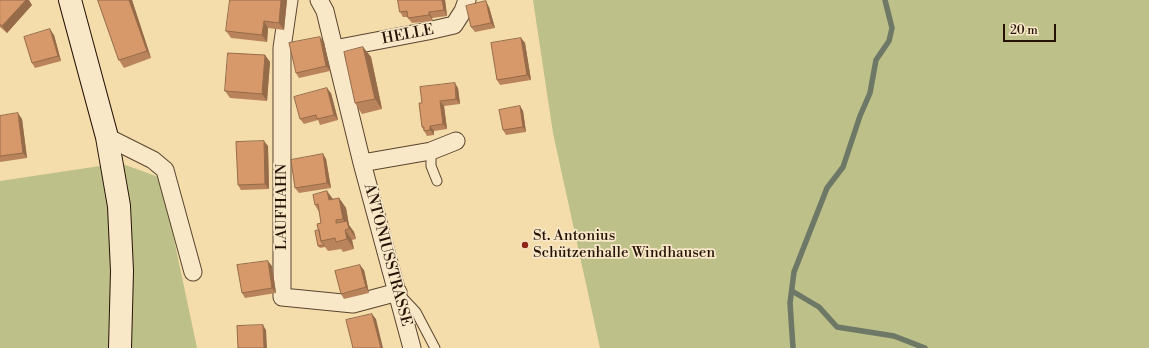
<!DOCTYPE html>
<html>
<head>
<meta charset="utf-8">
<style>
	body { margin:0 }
	#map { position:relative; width:1149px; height:348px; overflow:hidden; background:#f4dcab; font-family:"Libre Bodoni",serif }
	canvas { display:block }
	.scale { position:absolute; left:1003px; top:24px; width:53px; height:18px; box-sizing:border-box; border:2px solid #261205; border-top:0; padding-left:5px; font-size:12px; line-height:14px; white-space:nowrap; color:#261205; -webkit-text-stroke:3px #f8e8c8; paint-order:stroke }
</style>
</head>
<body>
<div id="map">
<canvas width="1149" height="348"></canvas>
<div class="scale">20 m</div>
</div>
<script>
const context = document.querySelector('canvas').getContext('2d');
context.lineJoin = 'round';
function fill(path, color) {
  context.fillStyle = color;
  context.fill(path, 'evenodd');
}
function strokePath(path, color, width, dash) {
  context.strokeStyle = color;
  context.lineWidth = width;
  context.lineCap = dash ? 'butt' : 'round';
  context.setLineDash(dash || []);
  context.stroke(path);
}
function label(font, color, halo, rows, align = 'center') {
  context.font = font + ' "Libre Bodoni",serif';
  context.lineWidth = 3.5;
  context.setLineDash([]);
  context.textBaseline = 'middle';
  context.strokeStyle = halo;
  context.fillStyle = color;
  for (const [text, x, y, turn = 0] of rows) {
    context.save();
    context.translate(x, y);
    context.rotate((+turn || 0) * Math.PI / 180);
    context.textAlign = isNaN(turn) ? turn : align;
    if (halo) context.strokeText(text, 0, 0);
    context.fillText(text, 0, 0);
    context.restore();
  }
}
fill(new Path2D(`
	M533,0h616v348h-549l-47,-215z
	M120,163l41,15 36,170h-197v-167z`), '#bdc088');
strokePath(new Path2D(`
	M792,291l27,16 18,20 57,9 31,12
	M793,348l-3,-45 4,-31 33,-84 16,-21 17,-51 10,-23 6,-33 13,-19 3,-13 -7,-28`), '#6d7867', 5.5);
const lane = new Path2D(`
	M431,151v15l6,15
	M401,296l15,16 19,36`);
const street = new Path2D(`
	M289,0l-7,48v249l71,7 45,-12
	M319,0l6,11 37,152 50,185
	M334,49l94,-18 26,-6 9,-14 4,-11
	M107,137l46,23 12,10 28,102
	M362,163l69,-12 25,-10`);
const secondary = new Path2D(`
	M70,0l37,137 12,69 3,65 -2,77`);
strokePath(lane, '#5a442e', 11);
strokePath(street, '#5a442e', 19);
strokePath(secondary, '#261205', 24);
strokePath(lane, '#f8e8c8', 9);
strokePath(street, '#f8e8c8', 17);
strokePath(secondary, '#f8e8c8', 22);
fill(new Path2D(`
	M0,0l32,5 -25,28 -7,-6z
	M98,0h34l19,58 -27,10 -5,-8z
	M287,0l-3,30 -16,-2 -1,14 -36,-4 -5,-7z
	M398,0h47l2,16 -15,2 1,3 -21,2 -4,-5v-1h-5l-3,-5z
	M489,7l6,21 -20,4 -4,-5z
	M54,35l7,26 -26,7 -3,-5z
	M521,38l4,5 6,37 -31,5 -3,-5z
	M324,42l6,29 -31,7 -3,-5z
	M363,47l8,10 11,52 -20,5 -7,-11z
	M265,55l5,7 -3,39 -37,-3 -5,-7z
	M458,88l2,16 -16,2 3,23 -13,2v4l-7,1 -5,-9v-24z
	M331,93l7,27 -18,5 -2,-5 -14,4 -4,-5z
	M520,106l3,5 3,21 -20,3 -3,-5z
	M0,116l22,3 5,39 -27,4z
	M268,146l1,43 -28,1 -3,-5z
	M323,154l3,5 5,29 -32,5 -4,-5z
	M327,191l6,8 6,-1 7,10 3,17 5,7 2,7 -4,1 2,9 -11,3 -2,-3 -13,2 -3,-4 -5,1 -2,-2 1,-16 2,-7 -2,-11 -4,-7z
	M272,266l4,27 -31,5 -3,-5z
	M364,270l5,23 -25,6 -3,-5z`), '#b9845b');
fill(new Path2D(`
	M26,0h3l3,5 -25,28 -5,-7z
	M129,0h3l19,58 -4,-7z
	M281,0h6l-3,30 -5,-7z
	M442,0h3l2,16 -3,-6z
	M486,1l3,6 6,21 -4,-5z
	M429,12l3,6 1,3 -4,-6z
	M264,21l4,7 -1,14 -5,-7z
	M50,29l4,6 7,26 -3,-5z
	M320,37l4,5 6,29 -4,-5z
	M521,38l4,5 6,37 -4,-5z
	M363,47l8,10 11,52 -7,-10z
	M265,55l5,7 -3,39 -5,-7z
	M455,83l3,5 2,16 -4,-5z
	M327,88l4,5 7,27 -4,-5z
	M440,101l4,5 3,23 -4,-5z
	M520,106l3,5 3,21 -3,-5z
	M18,113l4,6 5,39 -4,-5z
	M430,126l4,5v4l-4,-5z
	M264,141l4,5 1,43 -4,-5z
	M323,154l3,5 5,29 -4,-5z
	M327,191l7,10 -5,-1z
	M339,198l7,10 3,17 5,7 2,7 -13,-20z
	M345,230l7,10 2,9 -7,-10z
	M268,261l4,5 4,27 -4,-5z
	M360,265l4,5 5,23 -3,-6z
	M372,314l4,5 7,29h-2z
	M263,325l3,5 1,18h-3z`), '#966b4a');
const building = new Path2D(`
	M0,0h26l-24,26 -2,-2z
	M98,0h31l18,51 -28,9z
	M230,0h51l-2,23 -15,-2 -2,14 -36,-4z
	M398,0h44l2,10 -15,2v3l-21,3 -1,-7 -7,1z
	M486,1l5,22 -20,4 -5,-21z
	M50,29l8,27 -26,7 -8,-26z
	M320,37l6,29 -30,7 -7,-30z
	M521,38l6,37 -30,5 -6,-37z
	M363,47l12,52 -20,4 -11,-51z
	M228,53l37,2 -3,39 -37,-3z
	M455,83l1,16 -16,2 3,23 -13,2v4l-6,1v-4h-2l-3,-24h3l-2,-16z
	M327,88l7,27 -17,4 -1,-4 -16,4 -6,-22z
	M520,106l3,21 -20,3 -4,-20z
	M18,113l5,40 -23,3v-40z
	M264,141l1,43 -27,1 -2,-43z
	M323,154l4,29 -32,5 -4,-28z
	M327,191l2,9 10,-2 4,21 -7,1v3l11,-2 2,8 -4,1 2,9 -11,3 -1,-4 -14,3 -4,-17 4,-1 -3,-19 -3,1 -2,-10z
	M319,230l2,11 3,4 -6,1 -3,-15z
	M268,261l4,27 -30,5 -5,-28z
	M360,265l6,22 -25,7 -6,-23z
	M372,314l9,34h-28l-7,-28z
	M263,325l1,23h-26l-1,-22z`);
fill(building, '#d7996a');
strokePath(building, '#966b4a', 1);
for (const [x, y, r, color] of [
	[525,245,4,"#8f2418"]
]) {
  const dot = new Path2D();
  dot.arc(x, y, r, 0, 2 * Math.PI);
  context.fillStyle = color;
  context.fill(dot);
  strokePath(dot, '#f8e8c8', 1.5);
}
label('15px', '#261205', '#f8e8c8', [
	["HELLE",408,35,-11],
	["LAUFHAHN",282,207,-90],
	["ANTONIUSSTRASSE",387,255,75]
]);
label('15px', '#261205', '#f8e8c8', [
	["St. Antonius",533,236],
	["Schützenhalle Windhausen",533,253]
], 'left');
</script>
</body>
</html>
